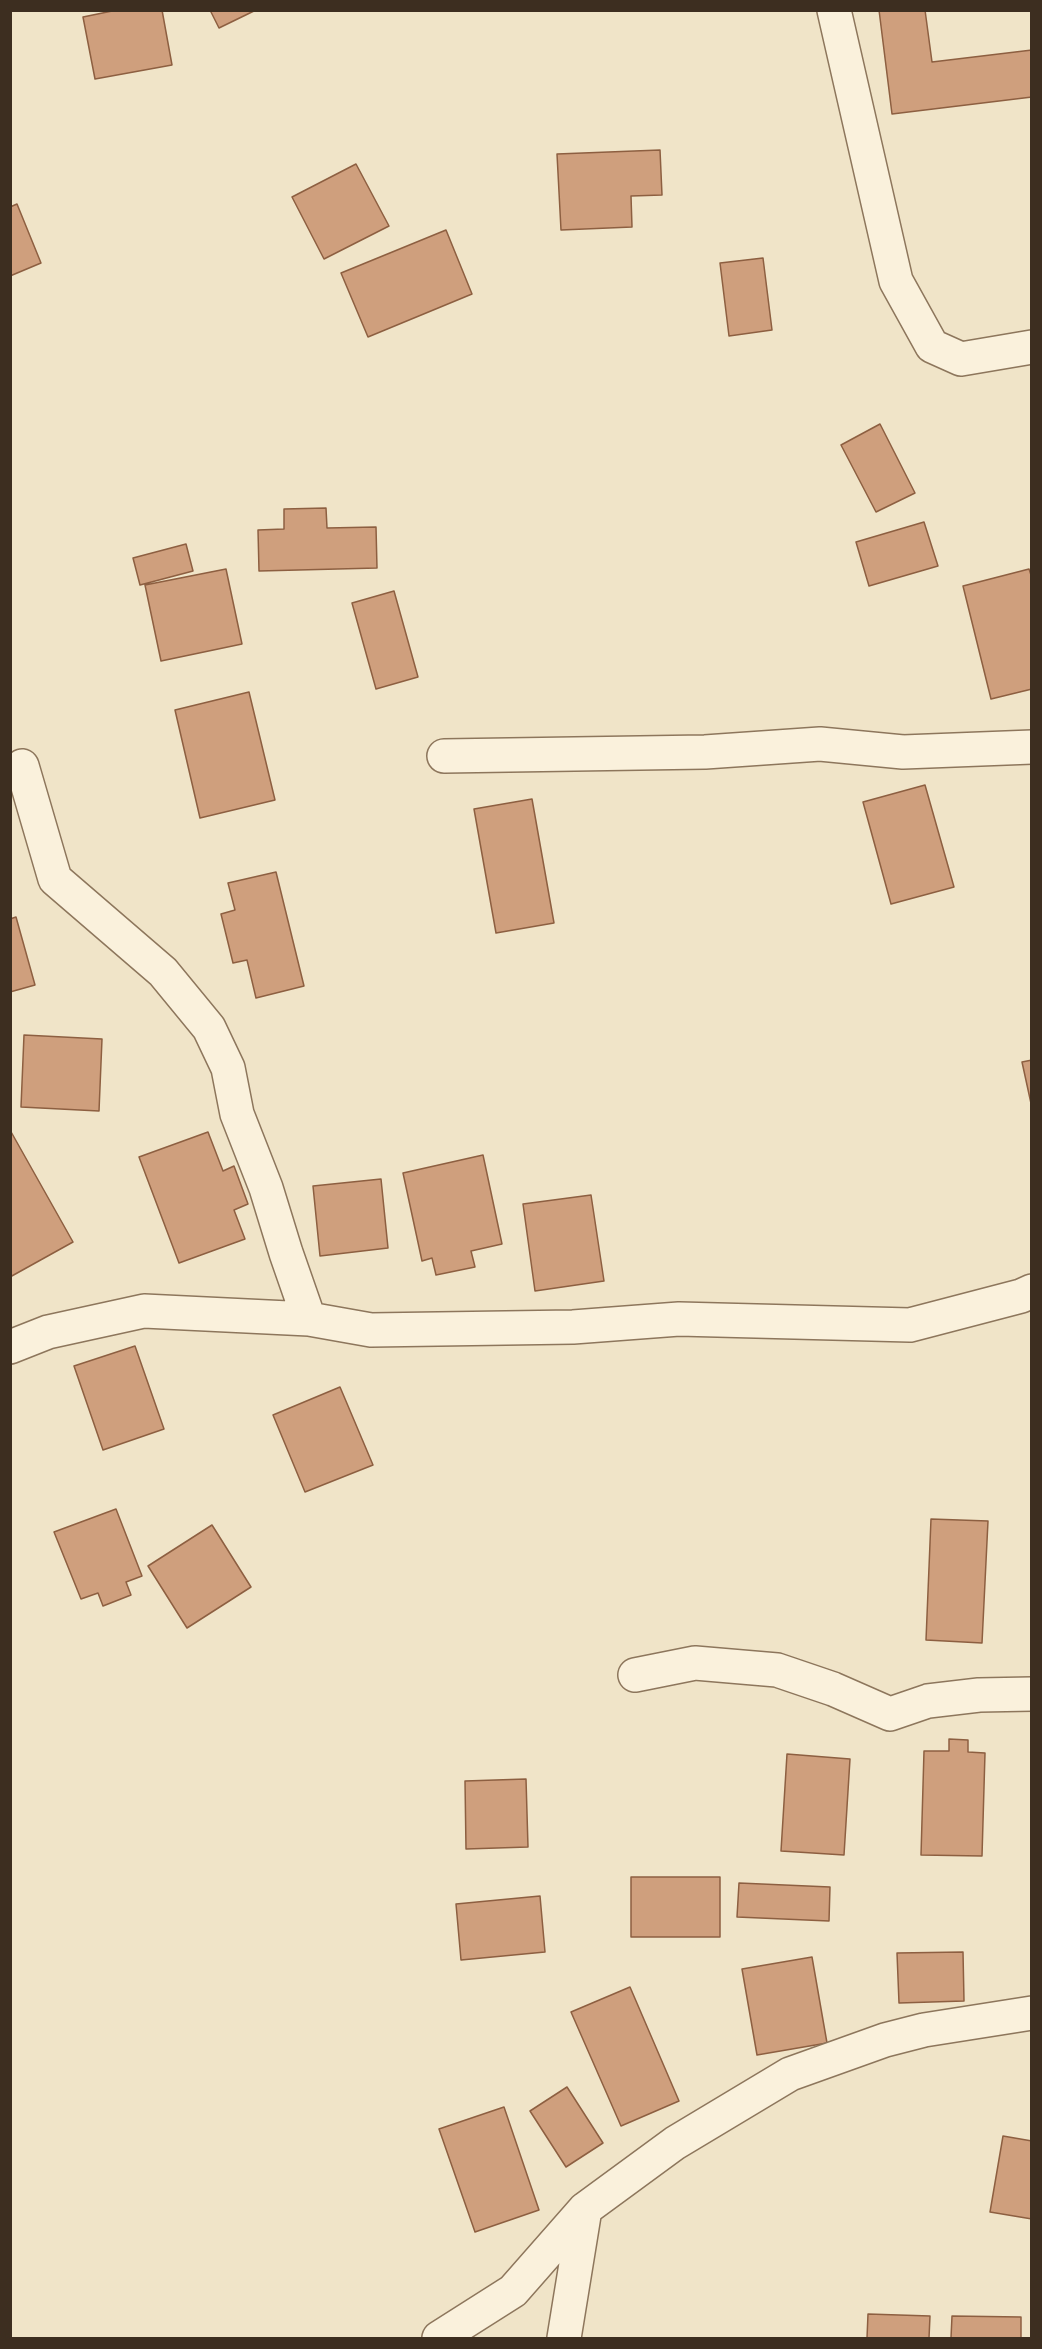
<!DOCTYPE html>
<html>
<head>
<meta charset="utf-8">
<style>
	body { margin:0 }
	#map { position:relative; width:1042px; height:2349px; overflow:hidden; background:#f0e4c8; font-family:"Roboto Serif",serif }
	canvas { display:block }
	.frame { position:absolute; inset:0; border:12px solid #3d2e20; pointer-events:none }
</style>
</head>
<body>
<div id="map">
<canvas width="1042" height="2349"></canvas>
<div class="frame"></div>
</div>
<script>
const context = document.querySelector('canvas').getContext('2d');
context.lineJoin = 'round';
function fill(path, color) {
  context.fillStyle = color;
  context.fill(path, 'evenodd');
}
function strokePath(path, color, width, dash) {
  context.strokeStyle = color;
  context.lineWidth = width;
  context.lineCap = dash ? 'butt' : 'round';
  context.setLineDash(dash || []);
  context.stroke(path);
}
const building = new Path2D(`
	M117,10h45l10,55 -77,14 -12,-62z
	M210,10h46l-37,18z
	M879,10h46l7,52 100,-12v47l-140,17z
	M660,150l2,45 -31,1 1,31 -71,3 -4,-76z
	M356,164l33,62 -65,33 -32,-62z
	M17,204l24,59 -31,13v-69z
	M446,230l26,64 -104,43 -27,-64z
	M763,258l9,72 -43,6 -9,-73z
	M880,424l35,69 -39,19 -35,-67z
	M326,508l1,20 49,-1 1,41 -118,3 -1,-41 26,-1v-20z
	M924,522l14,44 -69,20 -13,-44z
	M186,544l7,27 -53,14 -7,-27z
	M226,569l16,75 -81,17 -16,-76z
	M1029,569l3,9v111l-41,10 -28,-113z
	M394,591l24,86 -42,12 -24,-86z
	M249,692l26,108 -75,18 -25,-108z
	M925,785l29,102 -63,17 -28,-102z
	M532,799l22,124 -58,10 -22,-124z
	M276,872l28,114 -48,12 -9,-38 -14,3 -12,-49 14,-4 -7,-27z
	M16,917l19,68 -25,7v-73z
	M24,1035l78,4 -3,72 -78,-4z
	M1032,1060v48l-10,-46z
	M10,1130l63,112 -63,35z
	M208,1132l15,39 11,-5 14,38 -14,6 11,29 -66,24 -40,-106z
	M483,1155l19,89 -31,7 4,16 -39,8 -4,-17 -10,3 -19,-88z
	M381,1179l7,69 -68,8 -7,-70z
	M591,1195l13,86 -69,10 -12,-87z
	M135,1346l29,83 -61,21 -29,-84z
	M340,1387l33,78 -68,27 -32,-77z
	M116,1509l26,67 -16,6 5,13 -28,11 -5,-13 -17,6 -27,-67z
	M931,1519l57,2 -6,122 -56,-3z
	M212,1525l39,62 -64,41 -39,-62z
	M949,1739l19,1v12l17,1 -3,103 -61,-1 3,-104h25z
	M787,1754l63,5 -6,96 -63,-4z
	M526,1779l2,68 -62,2 -1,-68z
	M631,1877h89v60h-89z
	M739,1883l91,4 -1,34 -92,-4z
	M540,1896l5,56 -84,8 -5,-56z
	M963,1952l1,49 -65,2 -2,-50z
	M812,1957l15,86 -70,12 -15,-86z
	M630,1987l49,114 -58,25 -50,-114z
	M567,2087l36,56 -37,24 -36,-56z
	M504,2107l35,103 -64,22 -36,-103z
	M1003,2136l29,5v78l-42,-7z
	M868,2314l62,2 -1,22h-62z
	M952,2316l69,1v21h-70z`);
fill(building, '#cf9f7d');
strokePath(building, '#8d5f41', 1.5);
const street = new Path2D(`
	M834,10l62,271 36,65 29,13 71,-12
	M444,756l261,-4 115,-8 83,8 129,-5
	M22,766l33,113 108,93 46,56 19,40 9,46 29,74 20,65 23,66
	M10,1347l38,-15 96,-21 165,8 62,11 202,-3 106,-8 231,6 111,-29 11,-5
	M635,1675l60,-12 82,7 56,19 57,25 38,-13 51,-6 53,-1
	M439,2338l74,-47 72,-82 90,-66 115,-69 95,-34 39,-10 108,-17
	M564,2338l21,-129`);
strokePath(street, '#8d765c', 36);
strokePath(street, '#faf1dc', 33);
</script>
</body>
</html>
